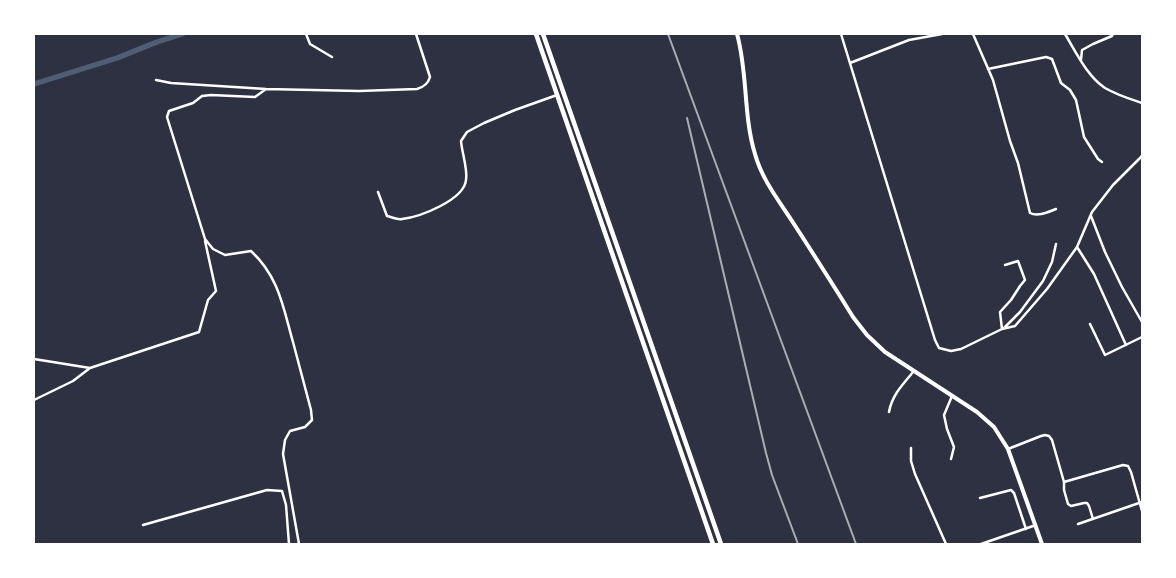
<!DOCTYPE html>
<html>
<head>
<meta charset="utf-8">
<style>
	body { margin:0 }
	#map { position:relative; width:1176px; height:578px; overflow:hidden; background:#2d3142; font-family:Roboto,sans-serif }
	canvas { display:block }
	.frame { position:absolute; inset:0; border:35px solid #fff; pointer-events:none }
</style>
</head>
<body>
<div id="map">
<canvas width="1176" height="578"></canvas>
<div class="frame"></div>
</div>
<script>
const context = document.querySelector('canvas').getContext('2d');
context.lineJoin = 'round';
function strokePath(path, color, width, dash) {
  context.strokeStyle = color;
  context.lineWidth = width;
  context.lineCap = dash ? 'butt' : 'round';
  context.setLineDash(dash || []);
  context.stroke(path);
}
strokePath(new Path2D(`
	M34,84l83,-26 40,-16 25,-8`), '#4f5d75', 5.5);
strokePath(new Path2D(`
	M306,34l4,10 22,13
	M841,34l94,306 4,8 12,3 10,-2 41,-20 13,-3 32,-37 30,-42 15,-35 21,-27 29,-29
	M973,34l20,46 17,61 8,22 12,50c8,4 18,-1 26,-4
	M1065,34c11,18 22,42 40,54 12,7 25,11 37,15
	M1081,60l1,-10 11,-6 19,-8 1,-2
	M850,63l59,-23 33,-6
	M988,69l58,-12 6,2 9,24 9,7 6,10 8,37 14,22 4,3
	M156,80l15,3 95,6 93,2 58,-2c7,-2 11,-5 13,-12l-14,-43
	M266,89l-11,8 -44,-2 -9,1 -9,7 -24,8 -2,6 38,122 8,10 12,6 26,-4c28,26 32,56 42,91 6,23 12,45 18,68l1,10 -7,7 -15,4 -5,9 -2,14 16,90
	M378,192l9,24c5,1 10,4 15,3 18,-2 62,-19 64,-39 2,-10 -4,-27 -5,-39l6,-9 17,-9 31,-13 42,-15
	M1091,216l14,36 17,35 20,35
	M1077,247l17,27 32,71
	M1090,324l15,31 37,-18
	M1004,328l16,-16 23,-31 9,-19 4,-18
	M1002,329l-2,-17 11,-12 9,-14 5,-6 -7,-19 -13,4
	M34,359l56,9 109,-36 9,-32 8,-9 -11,-50
	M34,400l39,-19 17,-13
	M889,412c3,-17 14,-28 25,-41
	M911,448v13l4,13 31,70
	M1008,449l33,-13 4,-1 4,1 3,4 12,42v8l4,14 3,2 13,-3h3l2,3 4,13
	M951,459l3,-12 -7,-18 -3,-14 8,-19
	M1064,482l59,-17 5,1 3,6 11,39
	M980,498l31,-8 3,3 12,36
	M1078,524l64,-22
	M143,525l124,-35 15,1 4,14 3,39
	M981,544l55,-19`), '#fff', 2.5);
strokePath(new Path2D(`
	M737,34c11,39 6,81 18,120 7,26 25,48 39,70 20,31 40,62 59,93l14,18 18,17 92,60 17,15 14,22 34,95`), '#fff', 4);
strokePath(new Path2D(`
	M536,34l177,510
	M543,34l178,510`), '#fff', 4.5);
strokePath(new Path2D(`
	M668,34l188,510
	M687,118l79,335 6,22 26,69`), '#abadb3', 2);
</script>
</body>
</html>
